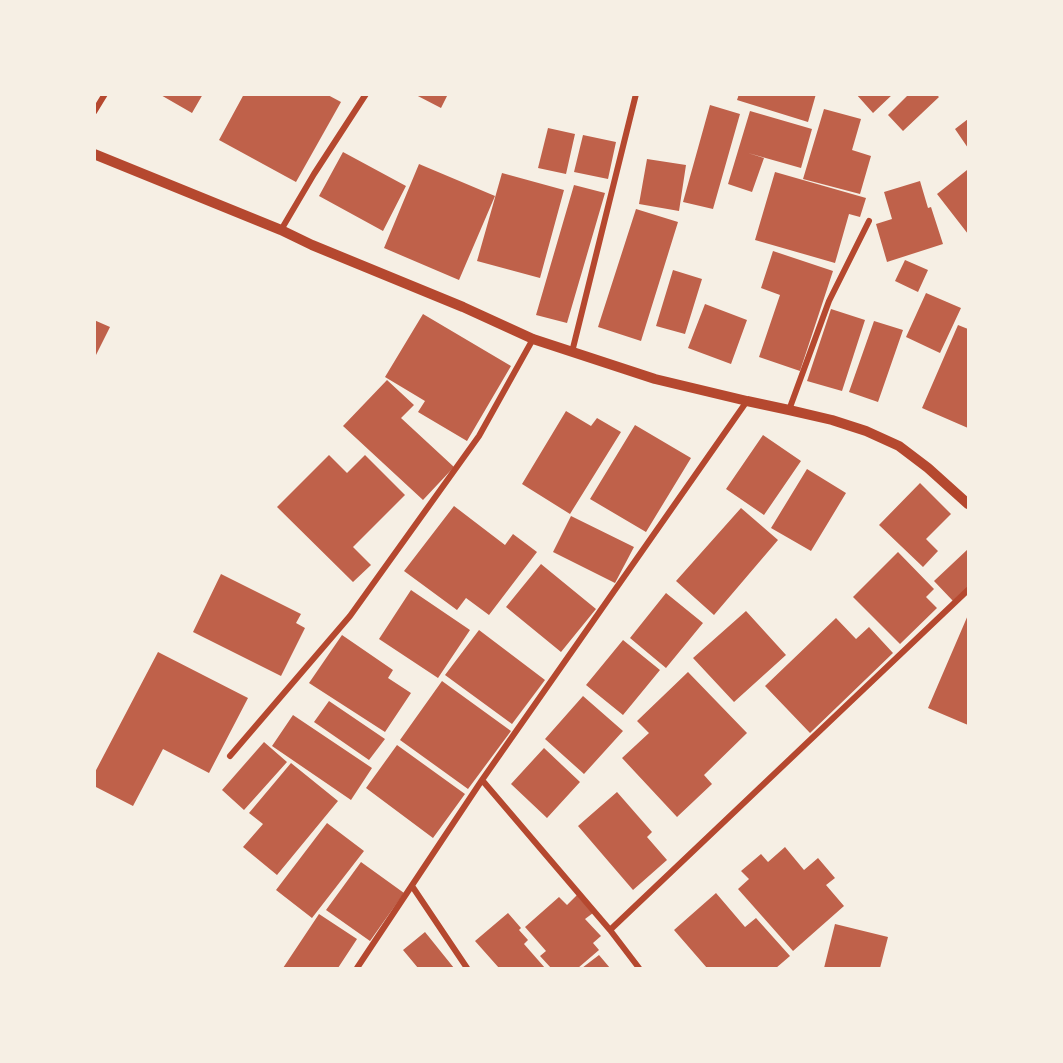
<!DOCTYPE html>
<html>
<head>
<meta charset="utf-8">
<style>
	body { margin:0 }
	#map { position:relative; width:1063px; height:1063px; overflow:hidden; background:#f6efe4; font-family:Inter,sans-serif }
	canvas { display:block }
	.frame { position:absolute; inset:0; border:96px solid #f6efe4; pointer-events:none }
</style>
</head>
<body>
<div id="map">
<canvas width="1063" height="1063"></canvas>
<div class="frame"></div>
</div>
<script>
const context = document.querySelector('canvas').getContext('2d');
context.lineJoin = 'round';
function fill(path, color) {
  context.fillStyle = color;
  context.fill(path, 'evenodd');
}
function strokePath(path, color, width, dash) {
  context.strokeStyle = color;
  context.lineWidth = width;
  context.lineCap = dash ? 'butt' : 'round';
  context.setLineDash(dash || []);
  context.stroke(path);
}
fill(new Path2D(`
	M159,94h44l-11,19z
	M244,94h82l15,8 -45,80 -77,-42z
	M414,94h34l-7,14z
	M739,94h77l-8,28 -71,-22z
	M856,94h37l-20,19z
	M909,94h27l3,3 -36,34 -15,-16z
	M710,105l30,9 -27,95 -30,-7z
	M824,109l37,10 -9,31 19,6 -11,38 -57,-15z
	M750,111l62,18 -11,39 -53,-15 16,5 -12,34 -24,-8z
	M968,119v29l-13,-19z
	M548,128l27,6 -9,40 -28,-6z
	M583,135l33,7 -8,37 -34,-7z
	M343,152l63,34 -23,45 -64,-35z
	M647,159l39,6 -7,46 -40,-7z
	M419,164l76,32 -36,84 -75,-32z
	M967,170l1,1v63l-31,-40z
	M775,172l91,26 -6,19 -11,-3 -14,49 -80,-23z
	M502,173l62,17 -24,88 -63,-17z
	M920,181l8,27 3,-1 12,37 -56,18 -11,-38 16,-5 -8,-27z
	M574,185l31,8 -38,130 -31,-8z
	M636,209l42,13 -37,119 -43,-14z
	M773,251l60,20 -33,100 -41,-14 21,-62 -19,-7z
	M905,260l23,10 -10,22 -23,-11z
	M673,270l29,9 -17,55 -29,-8z
	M926,293l35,15 -21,45 -34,-16z
	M705,304l42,16 -16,44 -43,-16z
	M831,309l34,11 -23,71 -35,-10z
	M423,314l88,52 -44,75 -49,-29 7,-11 -40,-24z
	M94,320l16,7 -16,32z
	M874,321l29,9 -25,72 -29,-10z
	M958,325l10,4v99l-46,-20z
	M387,380l27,25 -13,13 53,49 -31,33 -80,-74z
	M566,411l25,15 6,-8 24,14 -51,82 -48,-30z
	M635,425l56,33 -45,74 -56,-33z
	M763,435l38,26 -37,54 -38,-26z
	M329,455l18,18 18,-18 40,40 -52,52 18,18 -18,17 -76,-75z
	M807,469l39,24 -35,58 -40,-23z
	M920,483l31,31 -25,25 12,12 -15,16 -44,-42z
	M454,506l51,39 8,-11 24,18 -48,63 -23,-17 -9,12 -53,-39z
	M741,508l37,32 -64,75 -38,-34z
	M571,516l63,31 -19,36 -62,-31z
	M968,549v38l-15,14 -19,-20z
	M898,552l36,37 -8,8 11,11 -37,36 -47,-47z
	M541,564l55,45 -35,43 -55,-45z
	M221,574l80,40 -5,9 9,5 -24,48 -88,-44z
	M411,590l59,40 -32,48 -59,-39z
	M666,593l37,30 -37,45 -36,-30z
	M746,611l40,44 -52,47 -41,-44z
	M968,615v110l-40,-17z
	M836,618l20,21 13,-12 24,26 -83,80 -45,-47z
	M479,630l66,50 -33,44 -67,-49z
	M342,635l51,35 -5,8 23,15 -26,39 -76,-49z
	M623,640l37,30 -37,45 -37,-30z
	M158,652l90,46 -39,75 -46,-24 -30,57 -39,-20v-12z
	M688,672l59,61 -43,42 8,9 -35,33 -55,-59 27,-25 -12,-12z
	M442,681l69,50 -43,58 -68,-49z
	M583,696l40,35 -39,43 -39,-35z
	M329,701l56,38 -16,21 -55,-38z
	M293,715l79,53 -21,32 -79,-54z
	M264,742l23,20 -43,48 -22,-20z
	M397,745l68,49 -32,44 -67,-50z
	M544,748l36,34 -33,36 -36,-34z
	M291,763l47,38 -61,74 -34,-28 20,-23 -14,-11z
	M617,792l35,40 -5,5 20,23 -34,30 -55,-64z
	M327,823l37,28 -52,67 -36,-28z
	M785,847l19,23 14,-12 17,20 -9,7 18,21 -51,45 -55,-62 11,-10 -8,-8 20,-17 7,8z
	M361,862l43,31 -34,48 -44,-31z
	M716,893l29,34 11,-9 34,38 -14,12h-69l-33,-38z
	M577,895l16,18 -8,6 16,17 -8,7 6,7 -21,18h-27l-11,-12 6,-5 -21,-24 34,-30 8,8z
	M508,913l13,15 -2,2 9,10 -4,4 21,24h-46l-24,-27z
	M319,914l38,25 -19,29h-55z
	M835,924l53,13 -8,31h-56z
	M425,932l29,36h-36l-15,-18z
	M599,955l11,13h-28z`), '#bf614a');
strokePath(new Path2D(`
	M94,112l11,-18
	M281,230l33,-56 52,-80
	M572,352l64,-258
	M789,410l40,-109 40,-80
	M230,756l120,-140 129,-180 54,-97
	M482,780l128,150 29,38
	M412,886l55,82
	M610,930l358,-340
	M357,968l125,-188 265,-379`), '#b5482f', 6);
strokePath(new Path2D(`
	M94,154l187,76 31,15 151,62 70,32 122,40 92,22 42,9 43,10 34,11 33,15 29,22 40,36`), '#b5482f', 10);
</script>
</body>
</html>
